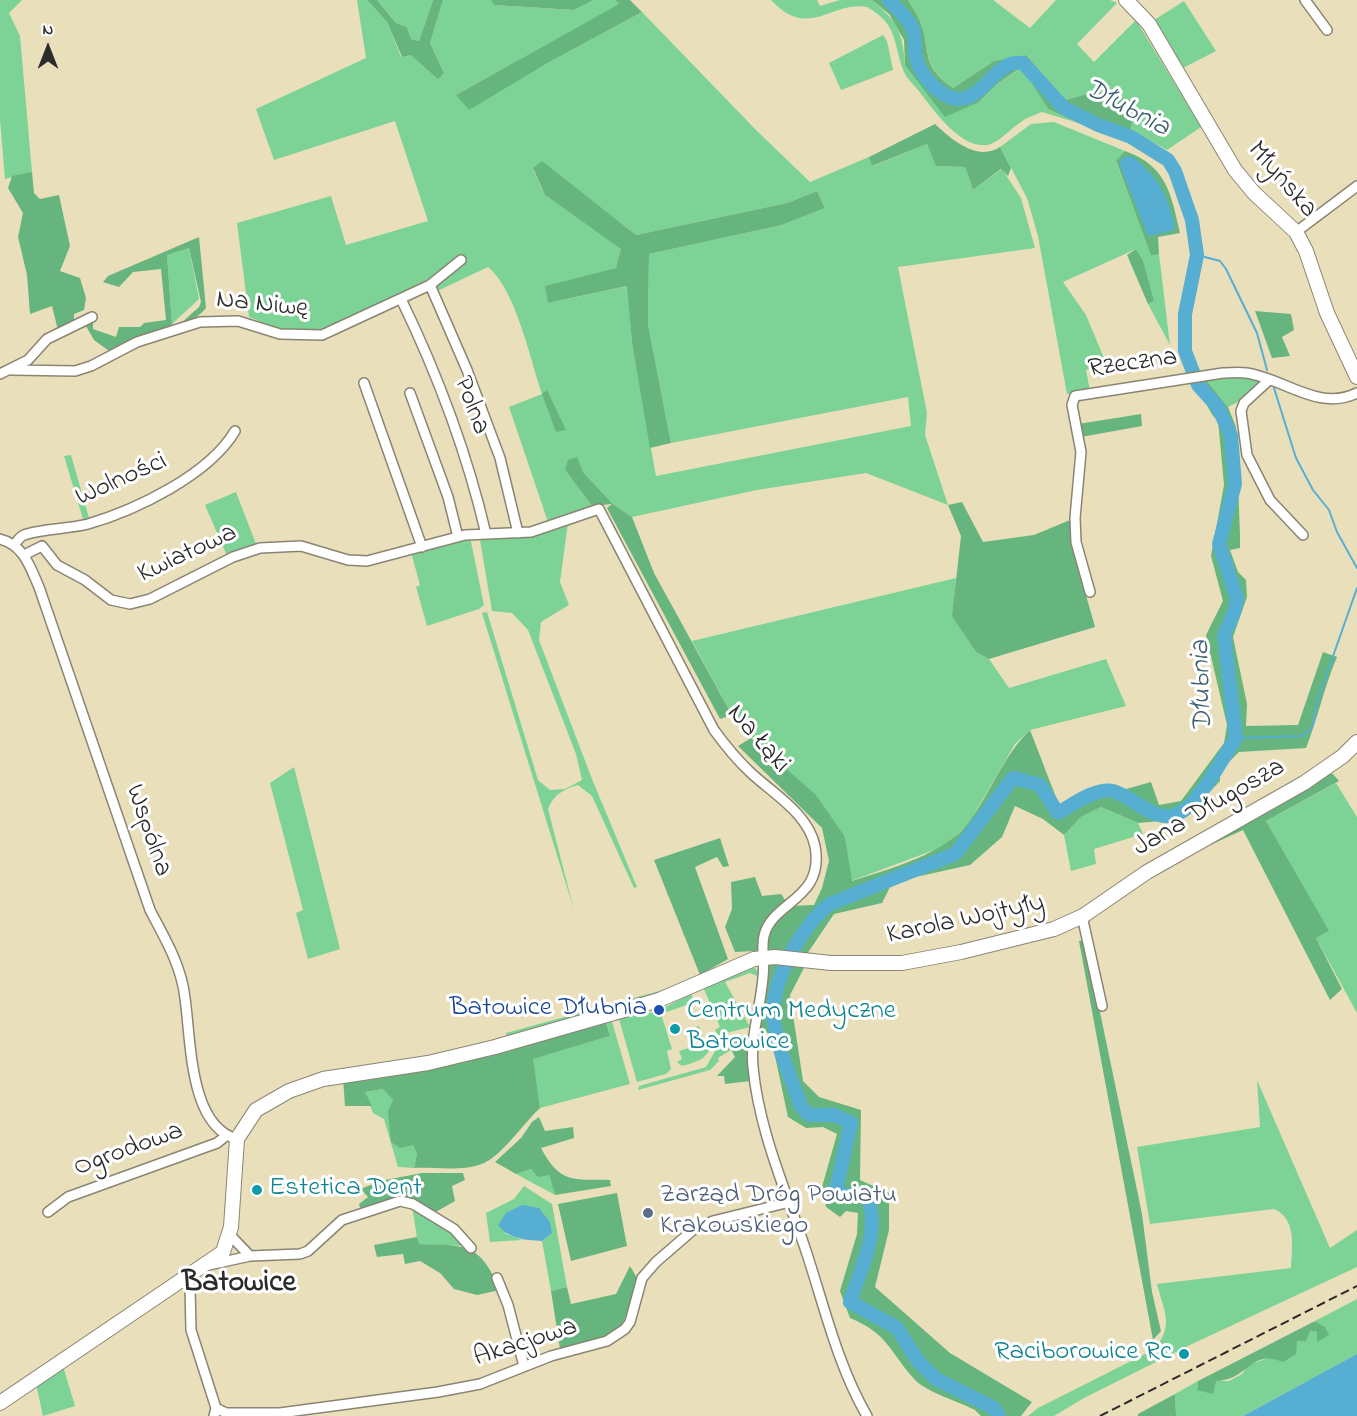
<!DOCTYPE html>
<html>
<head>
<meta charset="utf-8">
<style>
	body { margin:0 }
	#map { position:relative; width:1357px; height:1416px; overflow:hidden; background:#eadfbb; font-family:"Indie Flower",sans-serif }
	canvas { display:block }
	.north { position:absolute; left:18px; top:18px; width:60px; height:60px; -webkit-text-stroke:4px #fff; paint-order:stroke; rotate:0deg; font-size:16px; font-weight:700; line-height:24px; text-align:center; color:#2b2b2b }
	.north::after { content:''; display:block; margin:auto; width:21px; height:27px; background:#2b2b2b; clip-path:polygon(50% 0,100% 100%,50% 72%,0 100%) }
</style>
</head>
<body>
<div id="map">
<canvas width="1357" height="1416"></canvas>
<div class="north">N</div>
</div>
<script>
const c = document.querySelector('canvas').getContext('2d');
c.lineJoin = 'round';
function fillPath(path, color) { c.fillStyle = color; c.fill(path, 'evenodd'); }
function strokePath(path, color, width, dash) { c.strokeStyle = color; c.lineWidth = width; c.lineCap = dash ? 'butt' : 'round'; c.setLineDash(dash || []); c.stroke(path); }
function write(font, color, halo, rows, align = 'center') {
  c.font = font + ' "Indie Flower",sans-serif'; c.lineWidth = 6; c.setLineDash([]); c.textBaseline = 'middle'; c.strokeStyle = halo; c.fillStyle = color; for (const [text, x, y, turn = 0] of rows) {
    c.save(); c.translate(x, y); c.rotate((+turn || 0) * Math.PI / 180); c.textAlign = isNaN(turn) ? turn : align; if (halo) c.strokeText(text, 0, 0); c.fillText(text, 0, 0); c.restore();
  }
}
const green = new Path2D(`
	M0 0H22L9 13 20 36 32 172 5 179 0 120Z
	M357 0H367L387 22 401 57 411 55 444 73 430 43 443 0H491L494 5 574 10 594 0H615L620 4 456 95 544 65 642 12 756 130 810 182 869 157 873 166 927 144 937 166 965 167 973 190 1002 169 1021 198 1035 248 898 267 927 413 925 435 948 505 866 473 757 490 632 517 613 504 583 472 565 470 592 506 548 522 509 407 542 394C530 359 516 290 488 267L429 295 423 286C388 301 340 330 302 332 284 333 265 323 249 317L237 223 331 196 346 245 428 221 395 121 274 160 256 109 366 58ZM542 162 636 235 787 203 817 191 825 208 782 225 649 254 648 324 671 443 908 397 911 426 656 476 632 343 628 286 548 303 546 286 617 268 621 248 545 195 533 169Z
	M377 0H433L419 41 411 39 407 27 396 23Z
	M771 0H817L820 6 840 0H872C897 21 903 32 905 65L979 102 997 84 1023 67 1048 109 1078 123 1042 112C1035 115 1027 117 1021 122 1011 128 999 143 987 145 960 149 933 109 918 90 914 85 907 79 904 72 892 43 900 26 867 7 831 0 809 41 771 0Z
	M908 0H993L1030 28 1056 0H1110L1117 3 1077 44 1094 62 1136 20 1201 127 1167 150 1130 130 1133 101 1096 91 1066 100 1026 55 994 61 953 88C921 65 932 53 920 21 917 14 912 7 908 0Z
	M1184 1 1216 51 1181 69 1151 22Z
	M883 35 887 41 893 70 841 90 829 63Z
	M1054 122 1125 151 1116 162 1151 254H1159L1170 345 1148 304 1154 301 1136 249 1063 282 1086 315 1106 363 1086 370 1090 391 1067 394 1038 236 1027 198 1000 147 1031 124Z
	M189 248 199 299 172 324 167 255Z
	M1238 376 1257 379 1260 384 1242 400 1228 407 1207 381Z
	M71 455 89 518 83 519 64 456Z
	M236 492 256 544 227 556 205 505Z
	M568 523 560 582 569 605 541 622 539 640 592 779 637 887 634 888 592 796 578 785C564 789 554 794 548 809L574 910 482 613 487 612 538 780 550 790 565 789 582 780 576 754 528 630 512 613 492 611 480 540 530 535Z
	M470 537 484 605 479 609 427 626 416 587 420 585 411 552Z
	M956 578 953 616 976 652 989 659 1009 688 1106 659 1126 706 1030 730 1015 744 969 823 945 846 851 881 845 837 732 715 692 641Z
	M294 767 340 949 308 959 296 913 303 910 270 783Z
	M1336 783 1357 817V1013L1316 938 1328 931 1266 821Z
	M1101 807 1138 823 1143 834 1094 849 1096 864 1071 871 1064 835 1081 817Z
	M749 966 755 968 759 974 757 976 750 973 725 982 750 1027 718 1035 715 1030 720 1027 704 989Z
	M674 987 640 1000 506 1037V1033Z
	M691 994 695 1002 661 1014 672 1049 667 1051 671 1069 666 1074 637 1082 619 1019 658 1011Z
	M611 1018 630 1084 540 1108 532 1059 610 1036 605 1020Z
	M699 1026 704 1040 711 1039C712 1058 697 1062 682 1066L677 1062 682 1059 679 1051 701 1044 696 1027Z
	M727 1041 731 1050 718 1058 719 1061 710 1070 638 1090 639 1086 706 1067 719 1044Z
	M1257 1080 1330 1248 1357 1230V1267L1192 1344 1084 1398 1054 1416H1028L1038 1408 1153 1350C1175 1326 1164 1312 1157 1284L1291 1268C1292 1247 1297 1219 1274 1209L1150 1224 1137 1147 1260 1127Z
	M384 1089 393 1100 417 1154 414 1168 398 1167 384 1119 373 1113 365 1092Z
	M531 1169 549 1175 555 1195 516 1174Z
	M524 1186 552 1204 567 1287 551 1291 542 1241 552 1233H504L522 1240 490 1242 486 1213 514 1199Z
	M412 1206 453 1231 465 1246 418 1244Z
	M1357 1299V1354L1243 1416H1176L1175 1394 1198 1381 1197 1390 1216 1381H1229L1242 1374 1248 1365 1271 1357 1310 1331 1317 1332V1341L1325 1327 1315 1321Z
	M63 1366 75 1406 43 1416 36 1384Z`);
const forest = new Path2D(`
	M367 0H377L396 23 407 27 411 39 419 41 433 0H443L430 43 444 73 438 79 411 55 402 57 387 22Z
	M491 0H594L574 10 494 5Z
	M615 0H630L642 12 544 65 469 110 456 95 619 4Z
	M872 0H908C912 7 917 14 920 21 932 53 920 65 953 88L994 61 1026 55 1066 100 1096 91 1133 101 1131 127 1127 141 1078 123 1048 109 1022 67 997 84 979 102 945 117 905 65 904 40 889 14Z
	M935 124C951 139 977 162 1000 147L1011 168 1008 176 1001 169 973 190 965 167 936 166 927 144 872 166 869 157Z
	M1125 151C1167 166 1171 194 1180 233L1158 237 1159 254 1151 255 1116 161Z
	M542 161 636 235 787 203 817 191 825 208 782 225 649 254 648 324 671 443 650 448 632 343 627 286 548 303 545 286 616 268 621 249 545 195 533 168Z
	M32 172 34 193 40 199 59 195 70 246 60 271 80 278 86 298 84 310 74 314V322L58 330 52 306 30 314 27 275 18 237 23 213 8 188 12 176Z
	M199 237 206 308C198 317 191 322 180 324L199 307 201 302 189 248 167 255 172 324 167 329 109 351 94 340 83 321 93 319V329L116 337 119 327H140L144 323 166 320 161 269 133 272 119 287 103 282 108 276Z
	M1136 249 1143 261 1154 301 1148 304 1127 255Z
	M1255 311 1291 314 1294 330 1282 337 1290 356 1272 358Z
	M1207 381 1228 407 1236 427 1240 535V548L1230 550 1238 572 1246 580 1247 597 1233 637 1247 704 1246 726 1298 725 1323 652 1337 657C1324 687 1318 718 1306 748L1239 752 1220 771V781L1188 815 1174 820 1138 823 1101 807 1081 817 1064 835 1043 819 1015 806 1002 837 970 865 911 878 890 887 882 903 834 914 807 954 774 950 735 952 725 927 732 909 731 882 755 877 762 896 781 894 789 906 814 905 822 888 829 861 822 828 738 746 751 738 816 795 845 837 852 881C889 869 946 854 969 822 991 792 1003 756 1030 730L1059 805C1079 795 1098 778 1119 791L1151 782 1159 805 1181 801 1224 743 1227 725 1206 635 1223 601 1211 556 1224 485 1218 420 1213 416 1194 383Z
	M547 390 566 430 556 432 542 394Z
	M1141 414 1142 426 1081 437 1078 424Z
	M577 457 583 472 613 504 632 517 654 573 732 715 720 719 607 508 612 504 592 506 565 470 568 460Z
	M962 502 983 542 1034 535 1070 520 1076 560 1095 627 989 659 976 652 952 616 961 536 948 505Z
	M1328 774H1333L1339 781 1266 821 1329 931 1316 938 1342 989 1330 1000 1243 830 1206 847Z
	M720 838 729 866 723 867 717 857 695 867 728 959 700 975 654 860Z
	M1085 940 1142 1214 1152 1292 1161 1331 1153 1340 1079 941Z
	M771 963 804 968 790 995 803 1081 819 1097 861 1110 860 1180 889 1193V1230L875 1287 950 1353 1032 1402 1021 1416H981L975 1410C960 1402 927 1392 916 1381 890 1353 889 1334 850 1318L840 1291 857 1234 858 1213 846 1211 840 1217 826 1207 822 1187 837 1134 823 1127 806 1128 788 1117 770 1033 760 1032 767 973Z
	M605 1020 610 1036 533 1059 540 1108C524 1123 502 1155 484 1163 464 1172 435 1167 414 1168L417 1154 413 1145 400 1148 391 1142 388 1112 393 1100 383 1089 365 1092 372 1106H345L343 1078Z
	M744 1035H751L748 1064 750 1081 725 1084 724 1076H717L735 1057 727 1041Z
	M539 1117 545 1131 573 1127 574 1138 541 1148C560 1184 573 1179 610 1180L611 1186 555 1195 549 1175 538 1177 531 1169 516 1174 495 1162 521 1138 532 1122Z
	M422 1173H463L465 1180 452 1186 455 1201 434 1213 412 1200 361 1211 359 1204 368 1197 361 1189 380 1181Z
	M617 1193 627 1246 571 1261 558 1204Z
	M417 1237 419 1244C467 1246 479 1242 500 1290L477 1295 454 1289 440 1273 420 1261 405 1264 403 1254 377 1257 374 1245Z
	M630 1266 637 1278C625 1337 616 1337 560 1349L551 1291 567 1287 571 1304 616 1294Z
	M1315 1321 1325 1327 1329 1335 1317 1342V1332L1310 1331 1306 1341H1297L1296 1354 1283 1362C1250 1348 1249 1380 1216 1381L1213 1394 1197 1390 1198 1381Z
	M1175 1394 1176 1416H1138V1414Z`);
const water = new Path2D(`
	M1132 156C1160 180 1166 191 1175 226L1172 231 1148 236 1119 163 1124 157Z
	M522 1205 539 1208 550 1222 552 1233 542 1241C525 1240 509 1239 498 1225L506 1213Z
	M1357 1354V1416H1243Z`);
const stream = new Path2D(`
	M1197 255 1220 261 1226 269 1257 333 1267 370
	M1274 388 1296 458 1313 490 1329 510 1337 532 1357 568
	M1236 738 1302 736 1312 728 1318 699 1357 588`);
const river = new Path2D(`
	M889 0C897 9 908 18 913 29 916 38 914 48 916 57 920 76 944 104 965 98 988 92 997 59 1023 63L1064 108 1098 125 1131 137 1168 160 1175 171 1192 220 1197 255 1185 314V351L1198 385 1217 406 1231 435 1235 484 1219 544 1237 599 1235 610 1224 635 1236 738C1222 759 1209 785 1192 803 1162 836 1139 798 1113 791 1096 787 1072 805 1058 813L1040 785 1013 778 955 854 830 904C801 925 769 984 774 1021 777 1050 792 1079 801 1106L809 1115H835L851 1123 835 1194 867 1196C881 1231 861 1268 850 1302L897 1328 918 1361 936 1379 994 1408 999 1416`);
const street = new Path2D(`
	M1305 0 1327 30
	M1296 232 1357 186
	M430 285 467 370 500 458 518 533
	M401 299C437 373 467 453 486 534
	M12 370 75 371 91 366 137 342 200 322 238 321 280 334 322 335 430 285 461 260
	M0 374 28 360 47 339 92 317
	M1268 381 1244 403 1241 411 1247 455 1270 500 1303 535
	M364 383 422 547
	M410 393 448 497 458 537
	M0 539C24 545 30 567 39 587L150 910C163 935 177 958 183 986 192 1027 185 1125 237 1139
	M14 545C17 542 19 537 24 535 38 529 69 529 88 524 136 510 209 475 235 431
	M24 555 42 546 57 565 85 580 111 600 130 604 150 599 233 557 260 548 301 546 348 560 367 561 465 535 531 532 599 509 714 730C725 745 736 759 750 772 772 793 808 813 815 846 825 900 772 901 764 936 761 949 765 964 763 977 761 1006 750 1037 753 1067 759 1132 787 1193 807 1254 825 1309 838 1366 867 1416
	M1090 592 1076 542 1075 518 1081 452 1072 405 1075 396 1223 373C1230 373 1239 372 1246 373 1284 378 1318 412 1357 393
	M1082 916 1102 1006
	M48 1212 68 1197 217 1143 227 1135
	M230 1235 250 1256
	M209 1265 250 1256 300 1254 308 1251 342 1220 400 1201 413 1204 454 1229 471 1248
	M187 1277 190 1288 191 1330 216 1408 214 1416
	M497 1278 508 1305 524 1366
	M216 1408 226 1413H280L438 1392 480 1384 551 1356 607 1341 625 1329 630 1322 642 1278 656 1262 693 1230 713 1221 790 1202`);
const secondary = new Path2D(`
	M1126 0 1149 24 1235 170 1254 193 1296 232 1306 251 1327 313 1357 377
	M0 1403 223 1252 231 1227 237 1139 256 1110 289 1091 323 1079 428 1063 495 1047 659 1000 754 959 775 957 831 963H902L961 952 1054 929 1083 916 1147 872 1304 783 1343 756 1357 742`);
const rail = new Path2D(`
	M1100 1416 1357 1286`);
const markers = [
	[659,1010,6,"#1a4fb4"],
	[675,1029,6,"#0f9aa8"],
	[257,1190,6,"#0f9aa8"],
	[648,1213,6,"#5c6f8a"],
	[1184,1354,6,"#0f9aa8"]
];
const streetNames = [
	["Młyńska",1281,181,49],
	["Na Niwę",262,306,6],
	["Rzeczna",1133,365,-8],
	["Polna",470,406,69],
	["Wolności",122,481,-24],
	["Kwiatowa",188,555,-25],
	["Na Łąki",757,740,49],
	["Jana Długosza",1210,809,-30],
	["Wspólna",147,831,71],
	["Karola Wojtyły",966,921,-12],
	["Ogrodowa",129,1151,-20],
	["Akacjowa",526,1344,-18]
];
const transitNames = [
	["Batowice Dłubnia",647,1010]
];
const cultureNames = [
	["Centrum Medyczne",687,1013],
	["Batowice",687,1044],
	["Estetica Dent",269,1190],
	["Raciborowice Rc",1172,1354,"right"]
];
const serviceNames = [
	["Zarząd Dróg Powiatu",660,1197],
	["Krakowskiego",660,1228]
];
const waterNames = [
	["Dłubnia",1126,110,28],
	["Dłubnia",1204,686,-92]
];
const quarterNames = [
	["Batowice",239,1285]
];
fillPath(green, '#7dd396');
fillPath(forest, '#66b57f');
fillPath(water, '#57aed3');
strokePath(stream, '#57aed3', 2);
strokePath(river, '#57aed3', 14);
strokePath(street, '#8a8573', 12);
strokePath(secondary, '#8a8573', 16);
strokePath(street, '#fff', 9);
strokePath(secondary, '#fff', 14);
strokePath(rail, '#2b2b2b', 2, [9, 4.5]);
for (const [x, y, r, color] of markers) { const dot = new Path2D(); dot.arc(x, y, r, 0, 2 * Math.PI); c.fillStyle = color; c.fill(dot); strokePath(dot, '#fff', 2); }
write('27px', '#2b2b2b', '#fff', streetNames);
write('27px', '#164399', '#fff', transitNames, 'right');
write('27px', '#0d838f', '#fff', cultureNames, 'left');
write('27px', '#4e5e75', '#fff', serviceNames, 'left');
write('italic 28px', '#3d5f6e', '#fff', waterNames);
write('bold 30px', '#2b2b2b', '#fff', quarterNames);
</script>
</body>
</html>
